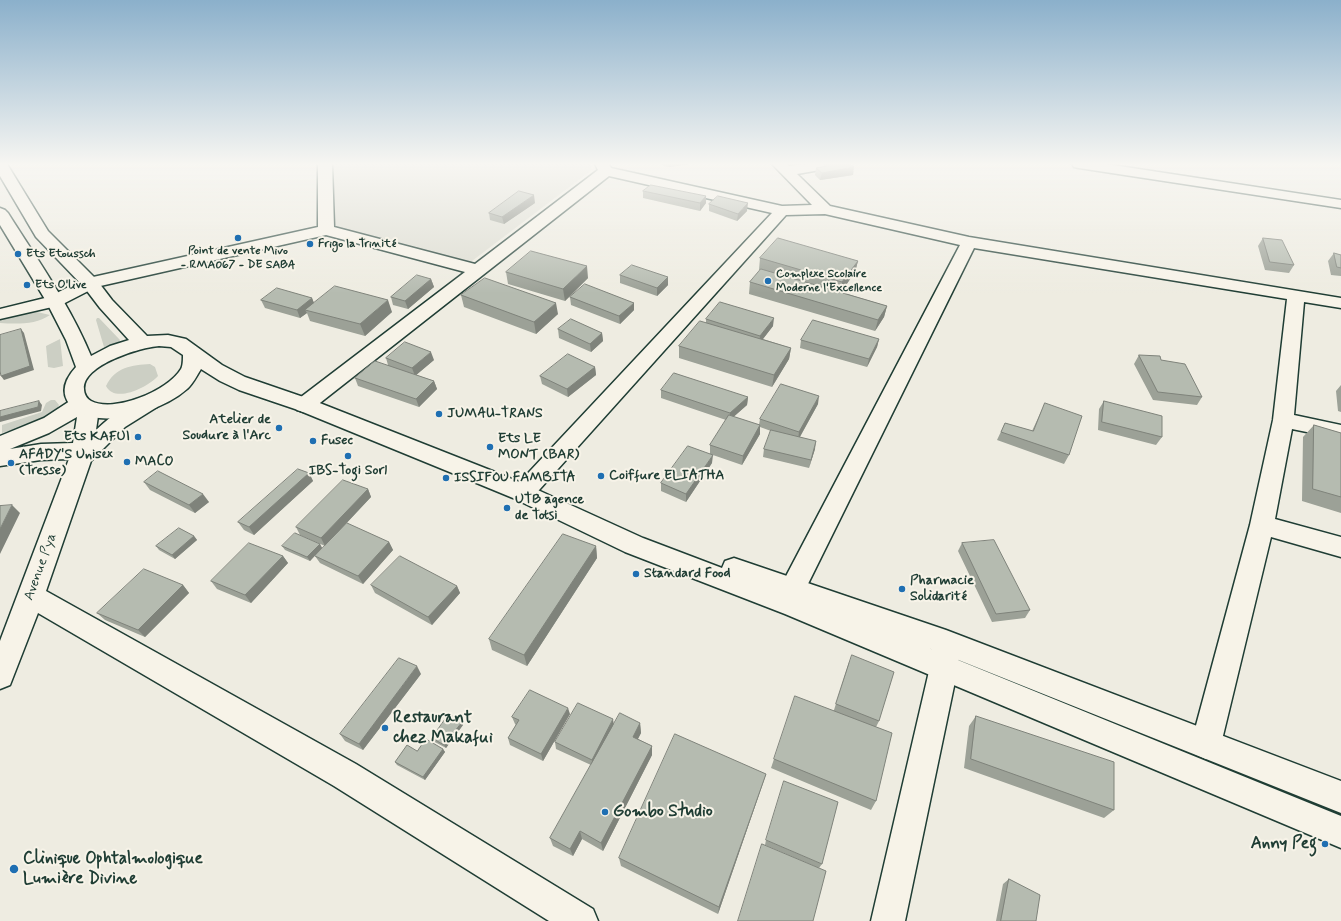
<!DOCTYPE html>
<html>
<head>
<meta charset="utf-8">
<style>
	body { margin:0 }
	canvas { display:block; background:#eeece1 }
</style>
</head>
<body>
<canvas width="1341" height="921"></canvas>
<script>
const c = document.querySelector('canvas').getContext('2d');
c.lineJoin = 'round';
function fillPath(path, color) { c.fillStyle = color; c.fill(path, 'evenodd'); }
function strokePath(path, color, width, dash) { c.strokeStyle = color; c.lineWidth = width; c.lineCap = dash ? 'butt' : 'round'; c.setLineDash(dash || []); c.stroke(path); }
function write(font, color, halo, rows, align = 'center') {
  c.font = font + ' Mynerve,sans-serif'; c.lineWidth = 4; c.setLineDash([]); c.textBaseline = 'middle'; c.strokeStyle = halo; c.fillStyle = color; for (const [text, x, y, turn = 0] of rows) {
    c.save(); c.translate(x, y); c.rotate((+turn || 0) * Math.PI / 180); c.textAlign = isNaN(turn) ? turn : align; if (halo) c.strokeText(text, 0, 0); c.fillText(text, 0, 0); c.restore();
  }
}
const built = new Path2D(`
	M330 164H589L593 169 468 264 329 232Z`);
const green = new Path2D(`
	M37 312 50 315C36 325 16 324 0 323V320L9 316Z
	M97 318H99L120 340 119 342 104 347 96 320Z
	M60 339 63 366 54 368 48 367 46 346Z
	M150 364 155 367 158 376C148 387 115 404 106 386 115 367 132 365 150 364Z
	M51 400H55L59 405C52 423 18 428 2 433V425L42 412 46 403Z`);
const minor = new Path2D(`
	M318 164H332L334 227 475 264 598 170 595 164H609L611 168 782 206 812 205 772 164H787L789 166 805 164H838L836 167 831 168 797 174 830 206 969 237 1341 298V308L1304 302 1294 415 1341 425V439L1292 429 1275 519 1341 537V557L1271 537 1221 744 1217 754 1206 759 1195 754 1191 744 1250 525 1273 420 1287 299 974 248 802 596 793 599 784 596 780 588 784 580 960 245 825 214 786 215 531 499 523 502 515 499 512 493 515 487 772 213 609 176 311 410 304 412 297 410 294 405 297 400 465 272 326 235 96 287 61 305 0 319V309L49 297 84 279 318 227Z
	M1072 164H1106L1341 200V208L1079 168 1074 167Z
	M150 395 157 397 160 402 157 407 125 427 91 461 46 591 356 764 593 909 598 921H549L334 786 38 613 10 685 0 689V641L69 459 41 460 0 466V436L44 418 73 399 80 397 96 404 99 409 96 430C111 416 130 401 150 395ZM77 417 73 443 41 444 10 449 49 433Z
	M945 639 955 642 959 651 958 667 905 921H871L930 667 931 651 935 642Z`);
const major = new Path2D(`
	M0 164H7L48 231 96 279 112 300 147 336 168 335 186 339 222 365 245 377 312 400 495 472 529 486 643 538 722 568 725 561 734 558 946 630 1341 781V813L926 647 1341 816V848L785 614 625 552 513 498 479 484 298 410 239 390 220 381 201 369C197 375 193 384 187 389 167 407 126 421 99 418 69 414 52 393 76 367L66 340 46 301 0 225V208L5 210 8 213C37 259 70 305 91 356L110 346 129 340 100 308 84 287 36 237 0 176ZM159 346 171 347 183 355C183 359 183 366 181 369 168 391 114 413 91 401 87 399 84 394 84 389 82 365 141 347 159 346Z`);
const wall = new Path2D(`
	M662 164H690L669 167 664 166Z
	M824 164H850L853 175 820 180 815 175 816 168 824 166Z
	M643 191 706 196V203L700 211 643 198Z
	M535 203 504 224 490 220 489 213Z
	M709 204 747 211 737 221 709 211Z
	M1263 238 1294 265 1289 273 1265 270 1258 246Z
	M1334 253 1341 255V276L1331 275 1328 261Z
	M760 258 858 261 855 272 841 292 887 306 884 317 875 331 749 294 750 282 760 270H759Z
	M506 272 588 278 565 301 508 284Z
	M620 275 668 285 657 296 620 283Z
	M431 279 434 287 408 309 393 305 391 297Z
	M461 295 558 314 536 334 464 307Z
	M570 297 634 310 620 324 571 305Z
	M312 298 314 303 392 312 365 336 310 321 307 313 300 318 265 308 261 300Z
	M706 319 773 326 763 339 791 348 789 359 772 387 679 358V346L706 323Z
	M558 329 602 333 603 341 591 352 559 338Z
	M879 339 877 347 867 367 800 348 801 340Z
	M1139 355 1161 360 1202 397 1197 405 1153 400 1134 364Z
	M386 358 434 360 416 375 434 381 437 389 419 407 358 386 355 378 388 365Z
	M595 367 596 375 568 397 542 384 540 376Z
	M1341 385V412L1338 411 1336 391Z
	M661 390 748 397 747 405 733 417 759 425 760 419 818 404 800 437 815 449 809 468 763 457 764 449 771 431 760 427V434L742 465 710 454V445L726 420 661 398Z
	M1104 401 1162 437 1156 445 1098 430 1099 409Z
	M1045 403 1069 455 1064 464 997 440 1005 423 1032 431Z
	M1314 425 1341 433V513L1302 501 1303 437Z
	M712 463 686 502 661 491V483Z
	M309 473 313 481 254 535 244 530 238 522Z
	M144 482 209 502 195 513 150 490Z
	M368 489 371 497 325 546 300 535 296 527Z
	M194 536 197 540 175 559 159 550 156 546Z
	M389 542 393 550 363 584 320 563 315 556Z
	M962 543 1030 610 1025 618 992 622 958 551Z
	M320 544 322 548 310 561 285 550 282 546Z
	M596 546 597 558 527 666 492 650 489 639Z
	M283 556 288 563 251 603 217 589 211 581Z
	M183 585 189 593 145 637 105 620 97 613Z
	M371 585 457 586 460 593 432 625 375 593Z
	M849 662 879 721 876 727V801L871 810 771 768 774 759 834 710Z
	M421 674 363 750 345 741 340 734Z
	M570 714 543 761 510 745 508 738 516 725 515 724 512 717Z
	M976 716 1114 810 1104 818 964 768 969 726Z
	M640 723 641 733 638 739 652 746V755L603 851 582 839 573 856 553 846 550 838 591 765 556 749 555 742 614 724Z
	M463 725 446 748 433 741 432 738Z
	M443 749 445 752 425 780 397 765 395 762 417 751Z
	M766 774 763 783 718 914 621 866 619 858Z
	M766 840 822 864 819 868 765 845Z
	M1009 879 1036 921H996L1003 884Z`);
const shadedWall = new Path2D(`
	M669 164H690L669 167Z
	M854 167 853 175 820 180 822 173Z
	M534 195 535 203 504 224 502 217Z
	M706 196V203L700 211V203Z
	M748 203 747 211 737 221 738 214Z
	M858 261 855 272 840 294 842 282Z
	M587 266 588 278 565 301 563 289Z
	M668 277V285L657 296V288Z
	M431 279 434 287 408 309 405 301Z
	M312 298 315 306 305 310 307 313 300 318 297 310Z
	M388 300 392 312 365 336 360 324Z
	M556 303 558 314 536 334 534 322Z
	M634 303V310L620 324 619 316Z
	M887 306 884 317 875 331 878 320Z
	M774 318 773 326 759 344 760 336Z
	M21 329 24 333 34 370 4 380 1 376Z
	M602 333 603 341 591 352 590 344Z
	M879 339 877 347 867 367 869 359Z
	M791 348 789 359 772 387 774 375Z
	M431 352 434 360 415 376 412 368Z
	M595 367 596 375 568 397 567 389Z
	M434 381 437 389 419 407 416 399Z
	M819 396 818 404 798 440 799 432Z
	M748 397 747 405 729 421 730 413Z
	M39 401 42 405 41 411 0 422V417Z
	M760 425V434L742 465 743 456Z
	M816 441 815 449 809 468 811 460Z
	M713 455 712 463 686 502V494Z
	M309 473 313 481 254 535 249 527Z
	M368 489 371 497 325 546 321 538Z
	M203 494 209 502 195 513 189 505Z
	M12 505 20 513 0 554V529Z
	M194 536 197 540 175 559 172 555Z
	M389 542 393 550 363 584 358 576Z
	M320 544 322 548 310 561 307 557Z
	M596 546 597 558 527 666 524 655Z
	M283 556 288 563 251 603 245 595Z
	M183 585 189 593 145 637 138 630Z
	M457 586 460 593 432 625 428 617Z
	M417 666 421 674 363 750 359 744Z
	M568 708 570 714 543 761 541 754Z
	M613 719 614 726 593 766 592 760Z
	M462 722 463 725 446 748 444 745Z
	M640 723 641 733 634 746 633 737Z
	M652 746V755L603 851 601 843Z
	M443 749 445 752 425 780 423 777Z
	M766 774 763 783 718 914 719 907Z
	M580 831 582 839 573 856 570 849Z`);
const building = new Path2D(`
	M826 164H850L854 167 822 173 816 168 828 166Z
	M651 185 706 196 700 203 643 191Z
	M519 191 534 195 502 217 489 213Z
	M718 196 748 203 738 214 709 204Z
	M778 238 858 261 842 282 760 258Z
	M1263 238 1282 240 1294 265 1270 262Z
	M531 251 587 266 563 289 506 272Z
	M1334 253 1341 255V268L1337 267Z
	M632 265 668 277 657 288 620 275Z
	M761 269 887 306 878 320 750 282Z
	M417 275 431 279 405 301 391 297Z
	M485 278 556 303 534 322 461 295Z
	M585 284 634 303 619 316 570 297Z
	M335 286 388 300 360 324 305 310Z
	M277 288 312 298 297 310 261 300Z
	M720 302 774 318 760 336 706 319Z
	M571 319 602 333 590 344 558 329Z
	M813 320 879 339 869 359 801 340Z
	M700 321 791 348 774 375 679 346Z
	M21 329 30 366 1 376 0 371V335Z
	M405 342 431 352 412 368 386 358Z
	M568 354 595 367 567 389 540 376Z
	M1139 355 1160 356 1161 360 1185 364 1202 397 1158 392Z
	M375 361 434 381 416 399 355 378Z
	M674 373 748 397 730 413 661 390Z
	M781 384 819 396 799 432 760 419Z
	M39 401 38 407 0 417V411Z
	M1104 401 1162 416V437L1102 422Z
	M1045 403 1082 416 1069 455 1001 432 1005 423 1033 431Z
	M729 415 760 425 743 456 710 445Z
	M1314 425 1341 433V497L1313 489Z
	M771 430 816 441 811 460 764 449Z
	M688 446 713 455 686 494 661 483Z
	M298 469 309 473 249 527 238 522Z
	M158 471 203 494 189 505 144 482Z
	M343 480 368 489 321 538 296 527Z
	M12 505 0 529V506Z
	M347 523 389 542 358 576 315 556Z
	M179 528 194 536 172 555 156 546Z
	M295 533 320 544 307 557 282 546Z
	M563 534 596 546 524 655 489 639Z
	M994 540 1030 610 996 614 962 543Z
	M249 543 283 556 245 595 211 581Z
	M400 556 457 586 428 617 371 585Z
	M144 569 183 585 138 630 97 613Z
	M852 655 894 672 879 721 836 704Z
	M399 658 417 666 359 744 340 734Z
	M530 690 568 708 541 754 508 738 519 720 512 717Z
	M795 696 892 733 876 801 774 759Z
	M578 703 613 719 592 760 555 742Z
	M620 713 640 723 633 737 652 746 601 843 580 831 570 849 550 838Z
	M449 714 462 722 444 745 432 738Z
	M976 716 1114 762V810L971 759Z
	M675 734 766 774 719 907 619 858Z
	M426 739 443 749 423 777 395 762 407 745 417 751Z
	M784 781 838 802 822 864 766 840Z
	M762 844 826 871 813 921H738Z
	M1009 879 1040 895 1036 921H1001Z`);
const markers = [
	[238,238,4,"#1f6fb2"],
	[310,244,4,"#1f6fb2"],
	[18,254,4,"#1f6fb2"],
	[768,281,4,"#1f6fb2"],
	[27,285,4,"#1f6fb2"],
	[439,414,4,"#1f6fb2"],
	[279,428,4,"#1f6fb2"],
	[138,437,4,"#1f6fb2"],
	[313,441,4,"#1f6fb2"],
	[490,447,4,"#1f6fb2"],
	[348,456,4,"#1f6fb2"],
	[127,462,4,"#1f6fb2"],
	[11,463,4,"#1f6fb2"],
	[601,476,4,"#1f6fb2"],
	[446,478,4,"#1f6fb2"],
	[507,508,4,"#1f6fb2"],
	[636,574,4,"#1f6fb2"],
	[902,589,4,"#1f6fb2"],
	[385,728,4,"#1f6fb2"],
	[605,812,4,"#1f6fb2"],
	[1325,844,4,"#1f6fb2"],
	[14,869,5,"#1f6fb2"]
];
const farPoinames = [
	["Frigo la Trinité",318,244],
	["Point de vente Mivo",238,251,"center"],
	["- RMA067 - DE SABA",238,265,"center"],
	["Ets Etoussch",26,254],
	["Complexe Scolaire",776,274],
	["Moderne l'Excellence",776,288],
	["Ets O'live",35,285]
];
const poiNames = [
	["JUMAU-TRANS",447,414],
	["Atelier de",271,420,"right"],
	["Soudure à l'Arc",271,436,"right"],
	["Ets KAFUI",130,437,"right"],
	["Ets LE",498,439],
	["MONT (BAR)",498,455],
	["Fusec",321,441],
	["AFADY'S Unisex",19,455],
	["(Tresse)",19,471],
	["MACO",135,462],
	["IBS-Togi Sorl",348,471,"center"],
	["Coiffure ELIATHA",609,476],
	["ISSIFOU FAMBITA",454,478],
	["UTB agence",515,500],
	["de Totsi",515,516],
	["Standard Food",644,574],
	["Pharmacie",910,581],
	["Solidarité",910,597]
];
const streetNames = [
	["Avenue Pya",41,567,-70]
];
const nearPoinames = [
	["Restaurant",393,718],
	["chez Makafui",393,738],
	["Gombo Studio",613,812],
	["Anny Peg",1317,844,"right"],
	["Clinique Ophtalmologique",23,859],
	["Lumière Divine",23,879]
];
fillPath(built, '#ddddd2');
fillPath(green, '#cccfc4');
strokePath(minor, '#1f3d34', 3);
strokePath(major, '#1f3d34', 3);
fillPath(minor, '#f7f3e8');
fillPath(major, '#f7f3e8');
fillPath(wall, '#9ca197');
fillPath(shadedWall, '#7f837b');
fillPath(building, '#b5bbb0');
strokePath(building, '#7f837b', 1);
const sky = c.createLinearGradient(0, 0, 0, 293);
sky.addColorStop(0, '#8bb0cb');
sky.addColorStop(0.56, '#f7f6f2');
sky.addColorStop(1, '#f7f6f200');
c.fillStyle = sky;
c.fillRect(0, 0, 1341, 293);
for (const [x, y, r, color] of markers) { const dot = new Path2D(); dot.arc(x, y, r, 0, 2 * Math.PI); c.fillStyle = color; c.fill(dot); strokePath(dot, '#f7f3e8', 1.5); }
write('bold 12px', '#1f3d34', '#f7f3e8', farPoinames, 'left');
write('bold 14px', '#1f3d34', '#f7f3e8', poiNames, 'left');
write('14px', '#1f3d34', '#f7f3e8', streetNames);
write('bold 17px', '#1f3d34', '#f7f3e8', nearPoinames, 'left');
</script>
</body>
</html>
